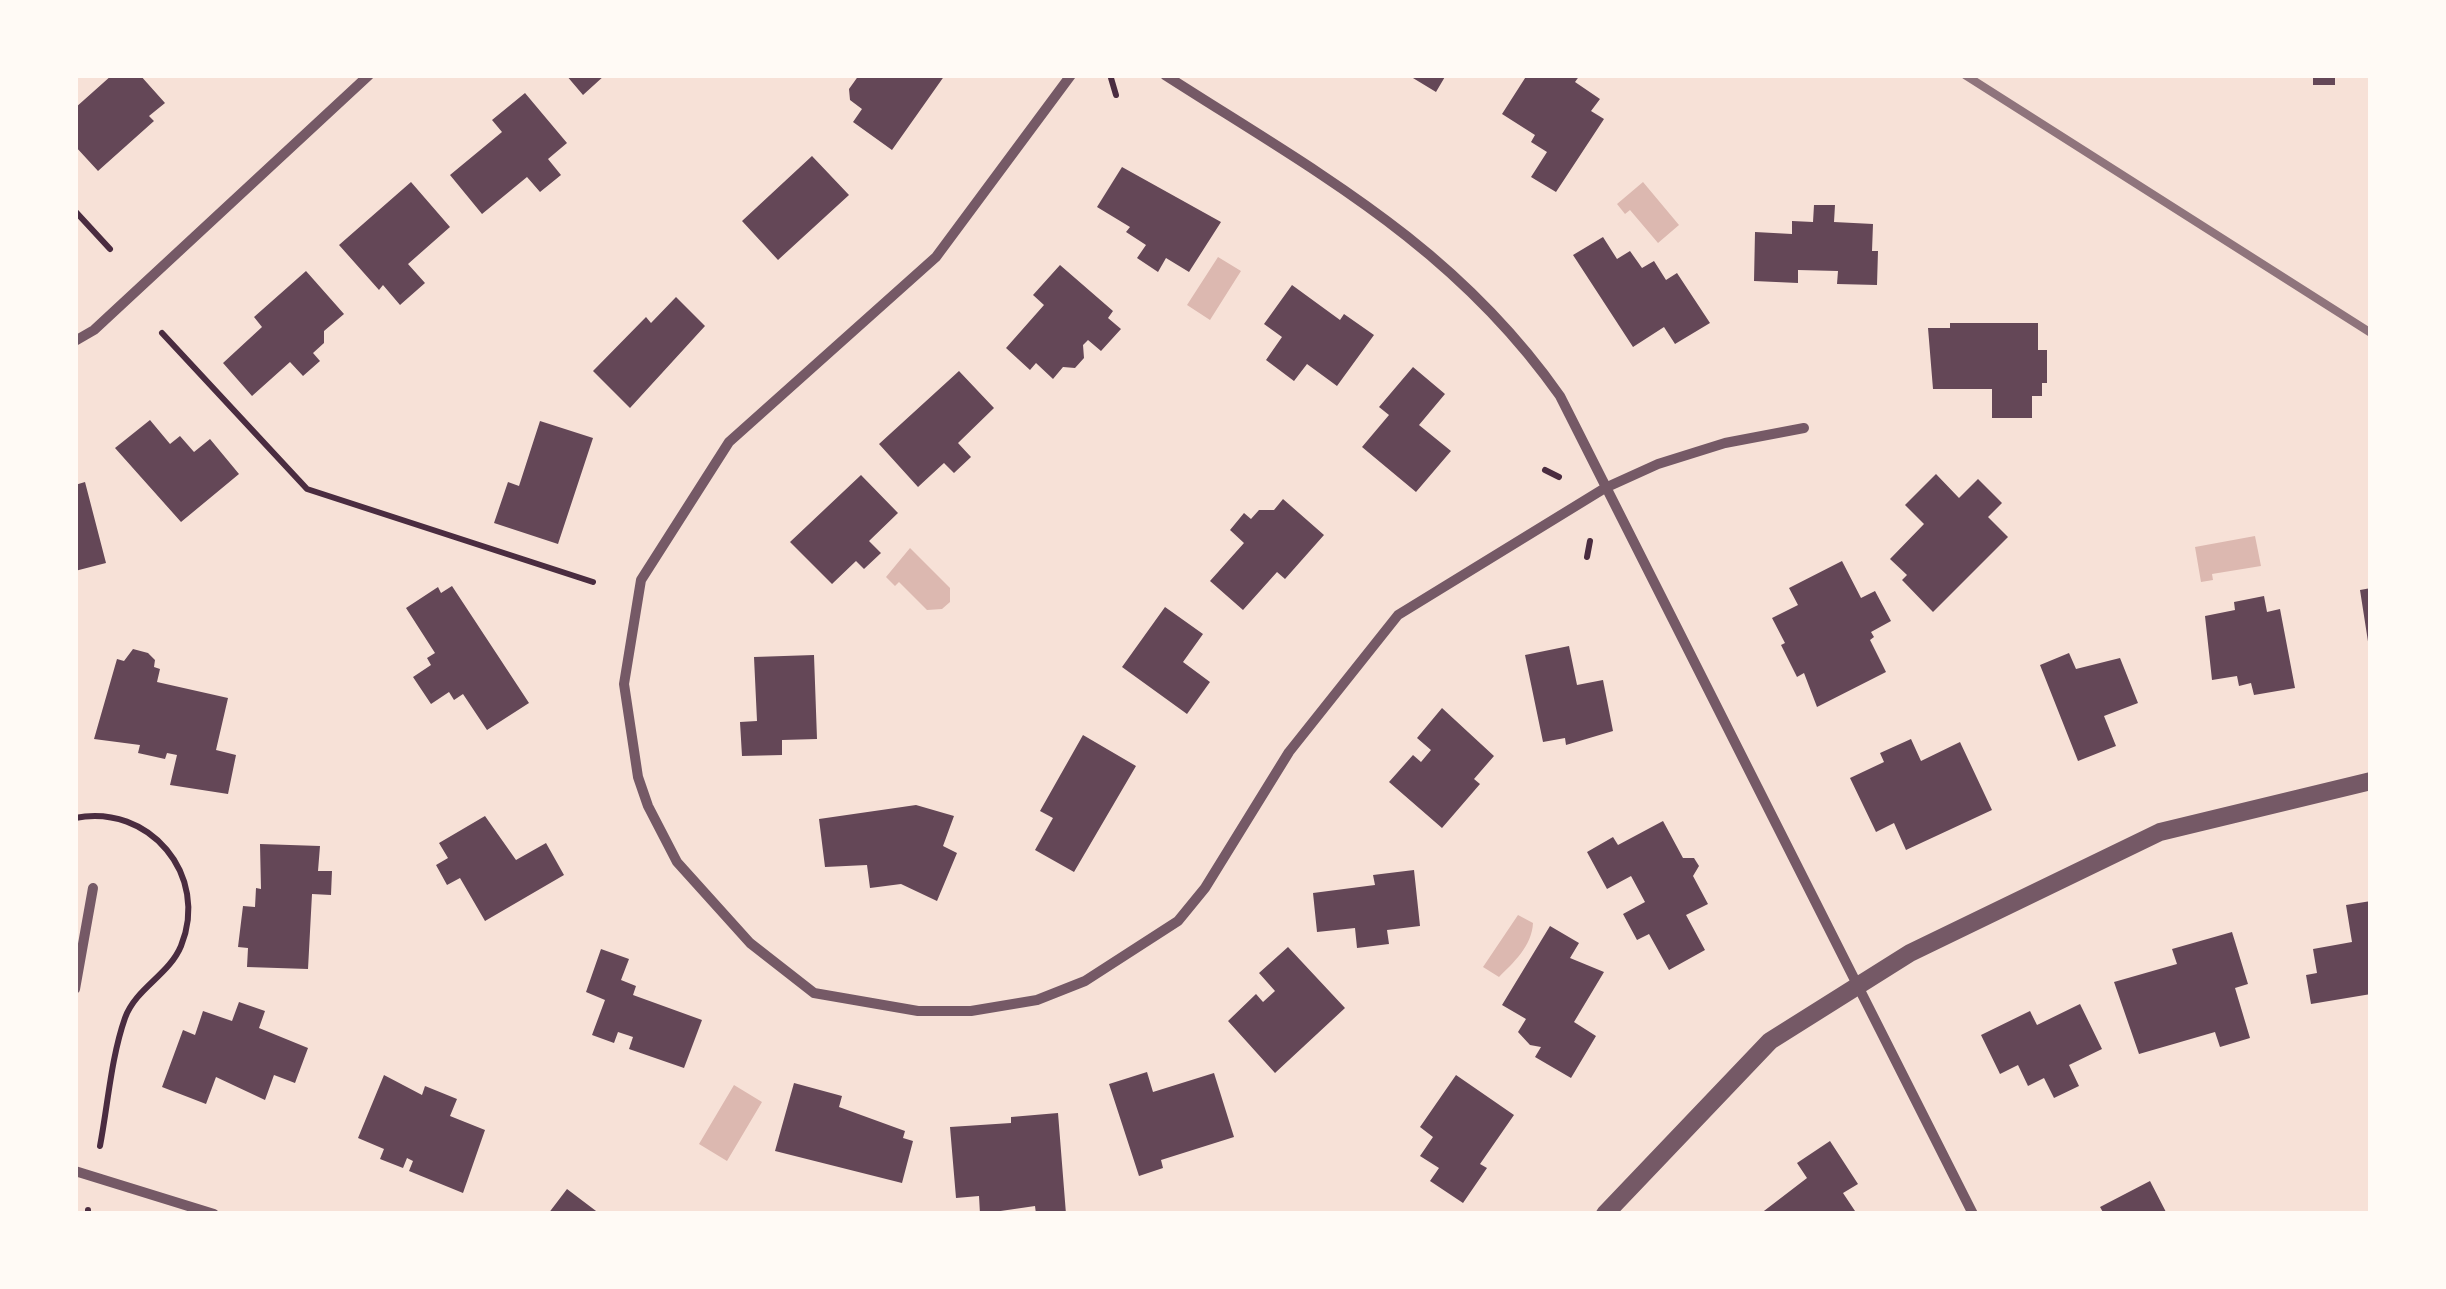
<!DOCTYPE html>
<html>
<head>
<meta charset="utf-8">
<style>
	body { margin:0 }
	#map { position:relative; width:2446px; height:1289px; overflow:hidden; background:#f7e1d7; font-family:Mulish,sans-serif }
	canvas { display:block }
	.frame { position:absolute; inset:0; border:78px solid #fffaf5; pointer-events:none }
</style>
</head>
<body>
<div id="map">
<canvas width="2446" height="1289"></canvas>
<div class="frame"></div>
</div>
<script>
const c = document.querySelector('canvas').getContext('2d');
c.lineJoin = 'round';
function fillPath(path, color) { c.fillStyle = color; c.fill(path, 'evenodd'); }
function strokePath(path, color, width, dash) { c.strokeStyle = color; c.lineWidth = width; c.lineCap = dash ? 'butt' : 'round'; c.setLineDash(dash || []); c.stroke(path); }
const water = new Path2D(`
	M1643 182 1679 225 1658 243 1630 210 1625 214 1617 204Z
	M1218 257 1241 271 1210 320 1187 305Z
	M2255 536 2261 566 2212 574 2213 580 2201 582 2195 547Z
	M910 548 950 588V602L942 609 927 610 899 582 895 586 886 577Z
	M1518 915 1533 923C1532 946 1513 963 1499 977L1483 967Z
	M734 1085 762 1102 727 1161 699 1144Z`);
const building = new Path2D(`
	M112 75H140L165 103 149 116 154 121 98 171 75 146V108Z
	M566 75H605L583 95Z
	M859 75H945L892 150 853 122 862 109 850 100 849 89Z
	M1408 75H1446L1436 92Z
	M1527 75H1580L1575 82 1600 99 1591 111 1604 119 1556 192 1531 177 1547 152 1531 142 1535 135 1502 114Z
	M2313 75H2335V85H2313Z
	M525 93 567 143 548 159 561 175 540 192 527 177 482 214 450 175 502 132 492 120Z
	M812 156 849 195 778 260 742 221Z
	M1122 167 1221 222 1189 272 1166 258 1158 272 1137 258 1146 245 1126 232 1130 227 1097 207Z
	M411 182 450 227 408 264 425 283 400 305 383 285 379 290 339 245Z
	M1814 205H1835L1834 222 1873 224 1872 251H1878L1877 285 1837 284 1838 271 1798 270V283L1754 281 1755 232 1792 234V221L1813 222Z
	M1603 237 1617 259 1630 251 1642 268 1654 261 1666 280 1677 273 1710 323 1675 344 1664 327 1633 347 1573 255Z
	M1060 265 1113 311 1108 318 1121 329 1101 351 1088 340 1083 345 1084 358 1075 368 1063 367 1053 379 1036 363 1030 370 1006 348 1044 305 1033 295Z
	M306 271 344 314 324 331V343L313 353 320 361 303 376 290 362 252 396 223 363 262 327 254 317Z
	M1292 285 1340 320 1344 314 1374 335 1337 386 1307 364 1294 381 1266 360 1282 337 1264 324Z
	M676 297 705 326 630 408 593 371 646 317 651 323Z
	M1950 323H2038V350H2047V383H2042V396H2032V418H1992V389H1933L1928 328H1950Z
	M1413 367 1445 394 1419 425 1451 451 1416 492 1362 447 1389 415 1379 407Z
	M959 371 994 408 958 443 971 457 954 473 944 463 918 487 879 444Z
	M150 420 170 444 180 436 194 452 210 439 239 474 181 522 115 448Z
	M540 421 593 438 558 544 494 523 508 482 519 486Z
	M1936 474 1959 498 1978 479 2002 503 1988 517 2008 537 1933 612 1902 580 1907 575 1890 559 1924 524 1905 505Z
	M861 475 898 513 869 541 881 553 864 569 856 561 832 584 790 542Z
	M85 482 106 563 75 571V485Z
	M1283 499 1324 535 1285 579 1277 572 1243 610 1210 581 1244 543 1230 530 1244 513 1251 519 1259 510H1274Z
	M1842 561 1861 598 1875 591 1891 621 1871 632 1874 637 1870 640 1886 672 1817 707 1804 673 1797 677 1781 645 1785 643 1772 618 1798 605 1789 588Z
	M452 586 529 703 487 730 463 694 454 700 449 692 431 704 413 677 431 665 427 658 435 653 406 608 438 587 441 593Z
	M2371 588V647L2369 648 2360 590Z
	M2264 596 2267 612 2280 609 2295 688 2254 695 2251 683 2239 686 2237 676 2212 680 2205 616 2235 610 2234 602Z
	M1165 607 1203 634 1183 662 1210 682 1187 714 1122 667Z
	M1569 646 1577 685 1603 680 1613 731 1566 745 1565 738 1543 742 1525 655Z
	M133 649 148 653 155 660 154 667 160 669 157 682 228 698 216 750 236 755 228 794 170 785 177 755 167 753 165 759 138 753 140 745 94 739 117 659 124 661Z
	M2069 653 2076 669 2120 658 2138 703 2104 716 2116 746 2078 761 2040 665Z
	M814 655 817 739 782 740V755L742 756 740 722 757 721 754 657Z
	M1442 708 1494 756 1474 779 1480 784 1442 828 1389 782 1413 755 1421 762 1431 750 1417 738Z
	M1083 735 1136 766 1074 872 1035 850 1053 818 1040 811Z
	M1911 739 1921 761 1960 742 1992 810 1906 850 1894 823 1876 832 1850 778 1884 762 1880 753Z
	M916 805 954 816 943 846 957 853 937 901 901 884 870 888 867 865 825 867 819 819Z
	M485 816 516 860 546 843 564 875 485 921 460 878 447 885 436 865 448 858 439 843Z
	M1663 821 1683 858H1694L1699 866 1693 876 1708 904 1686 915 1705 950 1669 970 1649 934 1637 940 1623 914 1645 902 1631 876 1607 889 1587 852 1613 837 1618 845Z
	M260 844 320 846 318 871H332L331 895 312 894 308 969 247 967 248 948 238 947 243 906 255 907 256 888 261 889Z
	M1414 870 1420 926 1387 930 1389 944 1357 948 1355 928 1317 932 1313 893 1375 885 1373 875Z
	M2371 901V994L2311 1004 2306 975 2317 973 2313 949 2352 942 2346 905Z
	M1550 926 1579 943 1570 958 1604 972 1574 1022 1596 1036 1571 1078 1535 1057 1541 1047 1530 1045 1518 1032 1526 1019 1502 1005Z
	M2232 932 2248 984 2235 988 2250 1038 2220 1047 2215 1032 2139 1054 2114 982 2177 964 2172 949Z
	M1288 947 1345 1008 1275 1073 1228 1021 1256 994 1263 1002 1275 991 1259 973Z
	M601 949 629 959 621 980 636 986 633 995 702 1020 684 1068 629 1049 633 1037 618 1032 614 1043 592 1035 605 1000 586 992Z
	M239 1002 265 1011 259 1028 308 1048 295 1083 274 1075 265 1100 216 1077 206 1104 162 1087 183 1030 195 1035 203 1011 232 1021Z
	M2080 1004 2102 1049 2069 1065 2079 1086 2054 1098 2044 1078 2028 1086 2018 1065 2000 1074 1981 1035 2030 1011 2037 1025Z
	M1147 1072 1153 1092 1214 1073 1234 1137 1161 1160 1163 1168 1139 1176 1109 1084Z
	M384 1075 422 1095 425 1086 457 1099 450 1116 485 1130 463 1193 409 1171 413 1161 407 1158 403 1168 380 1159 384 1149 358 1138Z
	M1456 1075 1514 1115 1480 1164 1487 1168 1463 1203 1430 1181 1439 1168 1420 1156 1433 1137 1420 1127Z
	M794 1083 842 1096 839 1107 905 1131 903 1138 913 1141 902 1183 775 1151Z
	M1058 1113 1066 1214H1036L1035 1206 980 1214 979 1196 956 1198 950 1127 1011 1123V1117Z
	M1830 1141 1858 1184 1843 1193 1857 1214H1760L1807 1178 1797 1163Z
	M2150 1181 2167 1214H2104L2100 1207Z
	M567 1189 600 1214H548Z`);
const path = new Path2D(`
	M1111 78 1116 95
	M75 211 110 249
	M162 333 307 489 593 582
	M1545 470 1559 477
	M1587 557 1590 541
	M75 818C149 803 210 875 181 946 169 975 136 988 125 1018 111 1058 108 1104 100 1146
	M88 1214V1210`);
const minor = new Path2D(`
	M1071 75 936 257 729 442 641 580 624 684 638 777 648 806 677 862 750 943 814 993 918 1011H971L1037 1000 1085 981 1178 921 1205 888 1289 752 1398 615 1605 488 1658 464 1725 443 1804 428
	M1165 75C1316 172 1454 245 1560 396L1973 1214
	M75 341 94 330 369 75
	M75 989 93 888
	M75 1171 214 1214`);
const tertiary = new Path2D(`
	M1605 1214 1770 1041 1910 953 2160 832 2371 781`);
const rail = new Path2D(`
	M1965 75 2371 333`);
fillPath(water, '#dcb8b0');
fillPath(building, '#644757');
strokePath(path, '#4a2c40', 6);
strokePath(minor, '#755966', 10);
strokePath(tertiary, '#755966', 18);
strokePath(rail, '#8f747c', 8);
</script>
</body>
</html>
